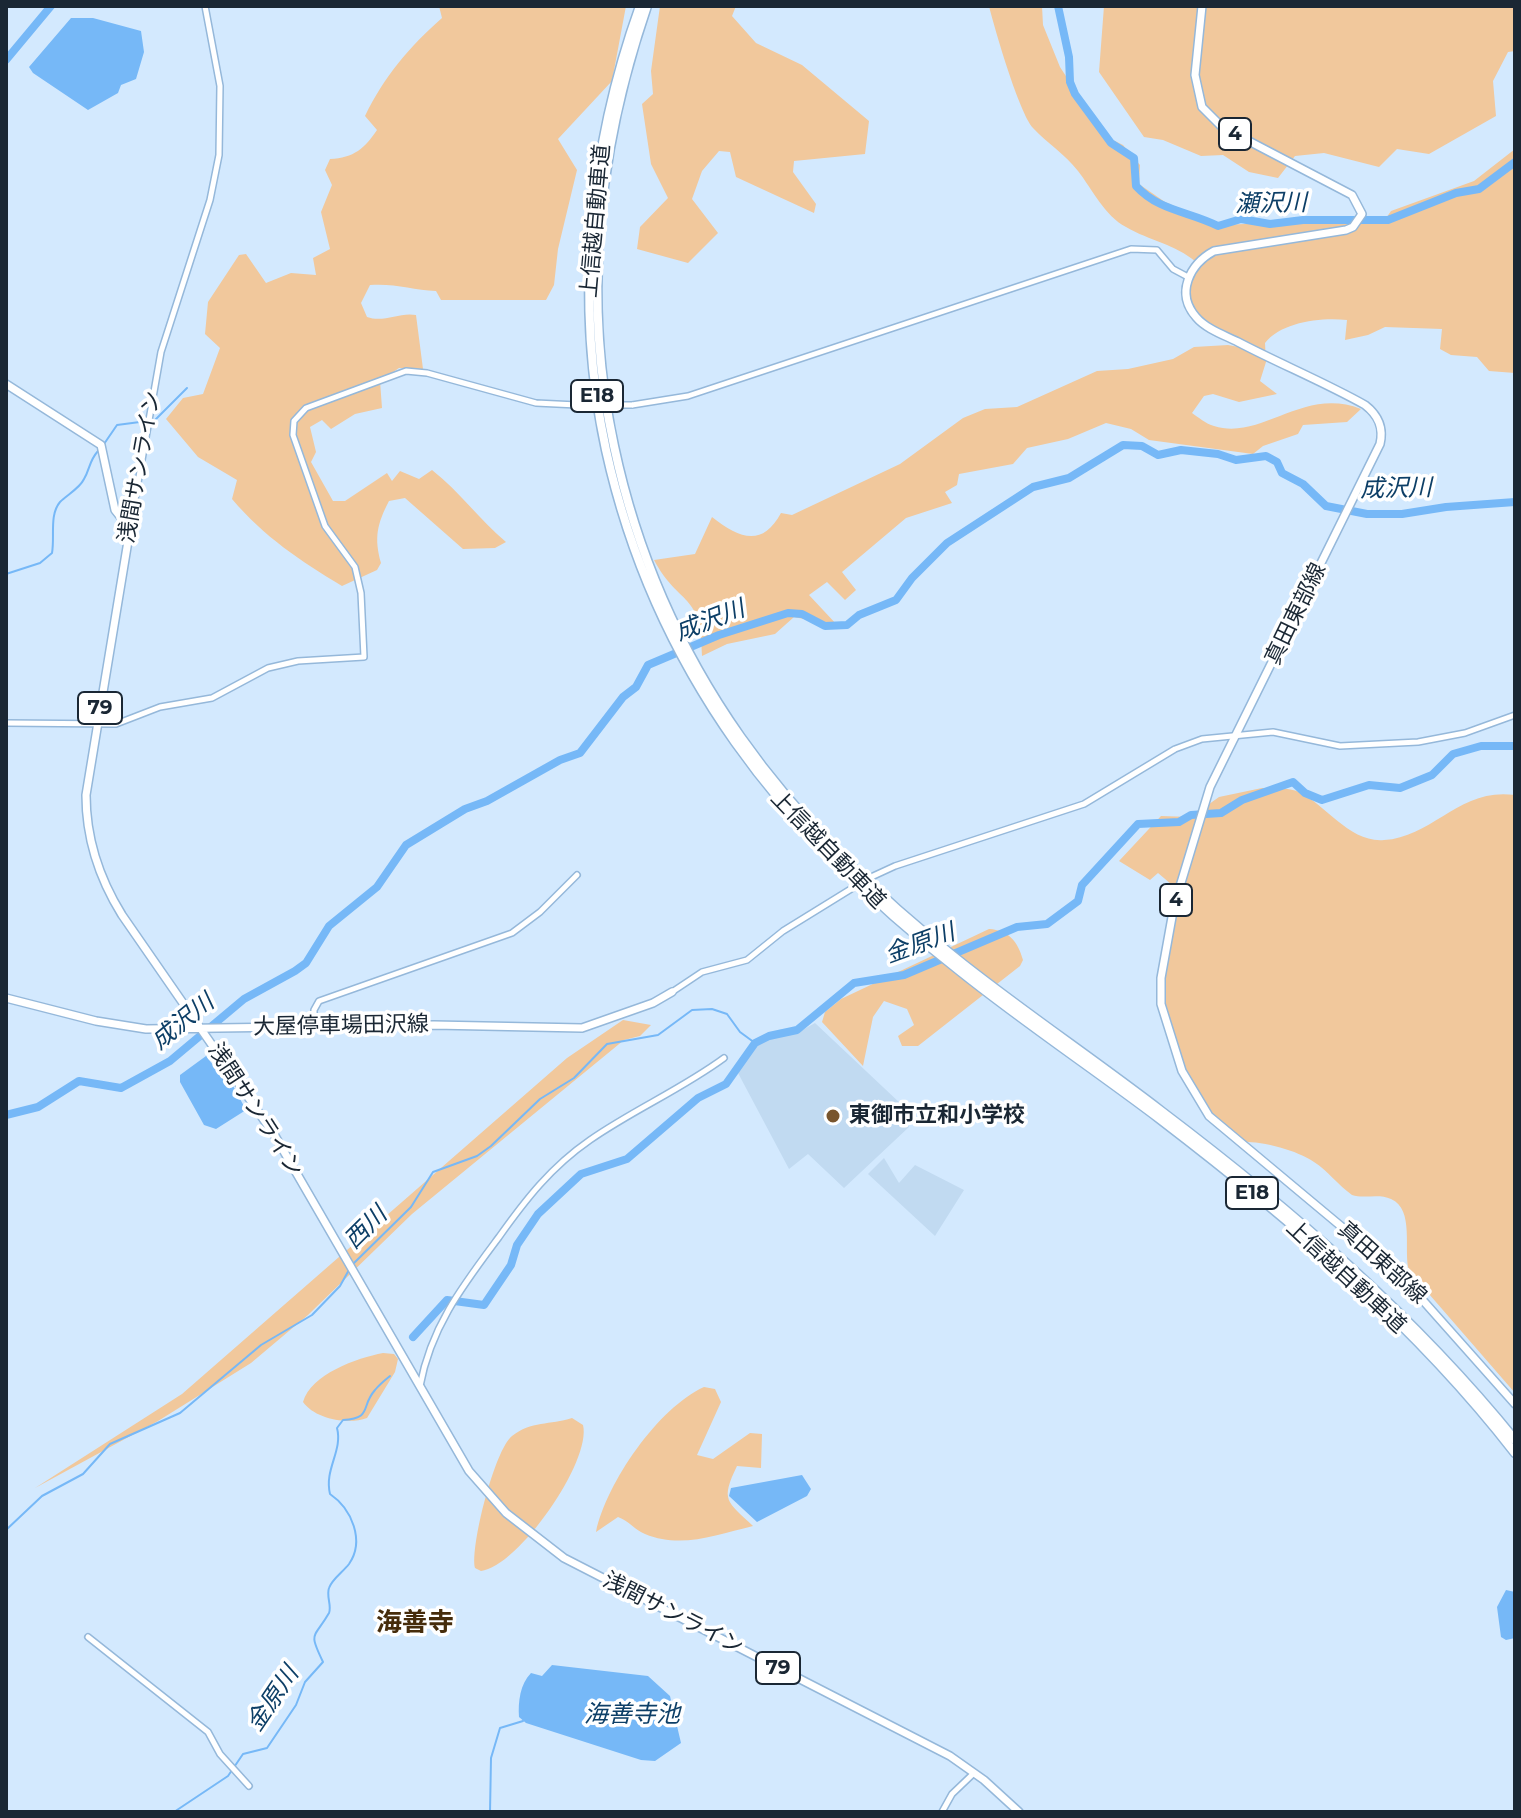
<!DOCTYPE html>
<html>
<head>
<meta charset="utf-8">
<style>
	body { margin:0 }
	#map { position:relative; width:1521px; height:1818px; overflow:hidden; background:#d3e9fe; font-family:Montserrat,sans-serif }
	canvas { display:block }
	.frame { position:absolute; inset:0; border:8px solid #1a2734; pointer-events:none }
</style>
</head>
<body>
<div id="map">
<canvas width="1521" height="1818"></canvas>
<div class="frame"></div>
</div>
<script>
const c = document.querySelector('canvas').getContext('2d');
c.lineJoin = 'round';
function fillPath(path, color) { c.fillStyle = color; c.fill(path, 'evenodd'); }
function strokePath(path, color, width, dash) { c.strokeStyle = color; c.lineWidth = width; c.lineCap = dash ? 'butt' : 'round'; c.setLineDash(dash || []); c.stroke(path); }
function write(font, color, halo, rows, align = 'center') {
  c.font = font + ' Montserrat,"Noto Sans JP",sans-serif'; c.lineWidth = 7; c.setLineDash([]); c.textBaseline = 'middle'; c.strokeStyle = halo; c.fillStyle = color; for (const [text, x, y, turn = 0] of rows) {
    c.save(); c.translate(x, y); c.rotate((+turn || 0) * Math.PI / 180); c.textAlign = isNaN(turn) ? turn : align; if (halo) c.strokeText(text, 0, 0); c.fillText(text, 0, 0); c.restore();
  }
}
const built = new Path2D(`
	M815 1023 901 1104 909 1127 844 1188 808 1154 789 1169 738 1073 752 1049 766 1040 797 1033Z
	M884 1158 899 1183 915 1165 964 1190 935 1236 868 1174Z`);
const green = new Path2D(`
	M439 6H626L612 81 558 139 577 170 558 249 554 285 546 300H441L436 291C413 290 394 283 370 285L361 303 367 317C384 323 399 312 416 315L423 369 399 368 380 381 382 408 355 414 331 429 322 420 310 427 316 452 311 462 333 501H345L387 473 392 481 400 471 419 479 432 470C460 492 479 519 506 542L495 548 463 549 405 498 389 501C377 524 374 538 381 563L377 570 342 586C301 561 264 537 232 499L237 480 198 457 166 419 183 398 203 394 220 348 205 334 208 302 239 255 246 254 266 283 291 273 316 275 313 258 330 249 321 212 332 185 325 170 330 159C354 158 365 148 377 130L365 116C384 77 409 47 442 18Z
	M660 6H736L732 16 756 43 802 65 869 121 865 154 794 161 793 172 816 204 814 213 736 177 730 152 719 151 702 171 692 199 718 233 688 263 637 249 640 227 668 198 651 164 642 104 653 94 651 71Z
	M989 6H1042L1043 25 1060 67 1105 136 1123 145 1140 165 1139 184 1165 202 1218 225 1300 222 1314 217 1382 224 1391 211 1474 181 1515 149V373L1489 371 1477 357 1451 355 1440 349 1442 329 1385 327 1368 335 1345 340 1347 320C1321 317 1281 322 1265 343L1266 362 1260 381 1277 394 1239 402 1213 394 1204 396 1192 413C1198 417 1206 424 1214 426 1262 441 1303 386 1361 409L1347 422 1303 425 1298 434 1263 446 1253 454 1149 440 1131 429 1106 423 1068 439 1027 448 1013 464 959 474 957 485 945 492 952 503 906 518 842 572 856 590 845 600 827 582 809 595 838 626 794 617 775 634 727 644 702 656C702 591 679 607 654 560L695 554 712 517C739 538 762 548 781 513L792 515 900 464 963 418 985 409 1017 407 1097 371 1128 369 1173 359 1194 347 1228 345 1250 349C1208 324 1175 319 1196 262 1175 244 1150 241 1126 227 1105 216 1092 189 1078 171 1065 154 1047 143 1033 128 1019 112 995 30 989 6Z
	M1104 6H1515V51L1508 52 1493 81 1496 116 1429 154 1397 149 1379 167 1324 153 1295 156 1278 178 1249 172 1223 155 1201 156 1163 140 1144 137 1099 72Z
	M1262 788C1273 789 1289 787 1299 792 1326 805 1350 843 1384 840 1433 837 1460 787 1515 795V1393L1409 1271C1403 1251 1415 1209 1391 1199 1379 1193 1364 1199 1352 1195 1338 1185 1328 1171 1314 1162 1295 1149 1258 1140 1236 1142L1209 1116 1182 1071 1160 990 1178 890 1158 873 1150 880 1119 861 1161 816 1191 817 1219 797Z
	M989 929C1009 930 1018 942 1023 960L1020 966 918 1046H902L898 1036 914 1025 907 1009 884 1001 873 1017 863 1066 822 1022 825 1012 841 999Z
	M623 1020 651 1025 640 1036 624 1040 412 1214 308 1315 251 1363 158 1421 35 1488 182 1394 567 1058Z
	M383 1353 394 1354 398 1359 395 1372 367 1418C348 1425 315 1419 303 1402 311 1374 357 1358 383 1353Z
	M704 1387 715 1389 721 1402 697 1455 713 1459 750 1433 762 1434 761 1468 737 1466C720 1501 727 1501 753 1526 716 1535 681 1549 645 1534 635 1530 629 1521 618 1517L596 1532C607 1482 658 1408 704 1387Z
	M572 1418 583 1425C592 1461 518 1567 481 1571L475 1568C470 1546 495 1449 512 1436 531 1421 550 1425 572 1418Z`);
const water = new Path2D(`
	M71 18H93L141 31 144 52 136 79 121 85 118 93 88 110 33 73 29 67Z
	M206 1056 213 1065 217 1062 225 1075 223 1081 231 1082 246 1110 216 1129 204 1125 180 1082V1075Z
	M802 1475 811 1489 807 1496 757 1522 729 1496 731 1488Z
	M1506 1590 1515 1592V1638L1506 1640 1501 1637 1497 1607Z
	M552 1665 648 1676 670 1696 681 1743 655 1761 641 1760 526 1723 519 1717C518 1702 520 1684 531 1673L542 1676Z`);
const stream = new Path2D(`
	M104 444 117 425 155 420 187 388
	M6 574 40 563 52 553C55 537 49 515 60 502 67 495 80 488 84 479 90 469 89 461 98 451
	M354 1263 411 1207 433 1172 477 1156 491 1146 540 1099 574 1078 607 1044 658 1035 692 1010 712 1009 727 1014 740 1032 755 1043
	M6 1530 42 1496 83 1474 110 1444 180 1413 261 1345 312 1315 340 1286 350 1268
	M174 1812 228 1776 243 1754 267 1748 296 1705 305 1682 323 1662C308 1631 314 1639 329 1613 332 1606 326 1596 329 1588 332 1579 343 1572 349 1564 365 1541 352 1509 330 1494 324 1469 343 1451 337 1428L343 1420C373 1418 360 1407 375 1390 379 1385 385 1380 390 1376
	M490 1812 491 1758 500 1728 523 1721`);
const river = new Path2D(`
	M1058 6 1069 57 1070 82 1075 94 1111 143 1134 158 1136 186C1159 211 1188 211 1218 226L1241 219 1270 224 1303 220H1388L1456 193 1479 189 1515 162
	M6 60 51 6
	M6 1115 38 1107 79 1081 121 1088 170 1061 244 999 295 971 306 963 329 926 377 887 406 845 465 809 487 801 560 760 580 753 623 697 636 687 648 665 719 635 788 613 802 614 825 626 847 625 859 615 896 600 912 578 947 543 1033 487 1069 478 1123 445 1142 446 1158 455 1181 450 1218 454 1236 460 1266 456 1277 462 1282 473 1303 484 1326 506 1367 514H1402L1446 507 1515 502
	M413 1337 447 1300 484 1305 511 1265 517 1245 538 1214 581 1174 627 1159 698 1098 726 1084 755 1043 769 1036 797 1030 854 983 904 975 1017 927 1047 924 1078 901 1082 885 1138 824 1179 822 1191 815 1221 813 1242 800 1293 782 1305 793 1322 800 1369 785 1400 788 1432 775 1453 754 1481 746H1515`);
const minor = new Path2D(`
	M632 405 688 396 1131 249 1157 250 1173 269 1188 277
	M130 528 161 352 210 200 219 155 220 86 205 6
	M6 723 116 724 160 707 212 698 268 668 298 661 364 657 361 593 355 567 325 526 293 435 294 421 306 408 406 371 427 373 536 403 577 405
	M869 878 895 866 1084 804 1175 749 1202 739 1273 732 1340 746 1418 742 1465 733 1515 715
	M672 992 702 972 747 960 783 931 851 889
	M314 1025V1010L319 1001 512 933 540 912 577 875
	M420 1386C431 1326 464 1284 499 1237 526 1199 551 1167 590 1140 633 1110 682 1089 724 1058
	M88 1637 208 1732 220 1754 249 1786
	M942 1812 952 1794 974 1773`);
const major = new Path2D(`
	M1202 6 1195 75 1202 107 1222 127 1352 195 1362 214 1353 227 1346 230 1214 251C1190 264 1175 293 1196 317 1206 329 1224 335 1238 342 1280 364 1324 382 1365 405 1378 415 1384 427 1380 444L1210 787 1174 906 1161 978V1004L1182 1071 1209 1116 1403 1278 1515 1404
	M6 384 101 445 115 510 130 529 86 795C86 840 99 878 122 915L275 1136 469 1471 506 1513 564 1558 950 1756 984 1780 1019 1812
	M6 998 96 1021 146 1029 434 1025 582 1028 653 1003 672 992`);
const highway = new Path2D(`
	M640 6C589 148 574 302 606 450 655 672 784 834 960 971 1025 1023 1094 1069 1160 1119 1288 1217 1416 1325 1515 1453
	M647 6C598 149 582 298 614 446 661 668 788 827 963 964 1028 1015 1096 1061 1161 1111 1289 1208 1414 1315 1515 1440`);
const minorBridge = new Path2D(`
	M577 405H632`);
const markers = [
	[833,1116,8,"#78552e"]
];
const shields = [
	[1235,134,32],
	[597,396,52],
	[100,708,44],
	[1176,900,32],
	[1252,1193,52],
	[778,1668,44]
];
const shieldNames = [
	["4",1235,134],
	["E18",597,396],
	["79",100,708],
	["4",1176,900],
	["E18",1252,1193],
	["79",778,1668]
];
const streetNames = [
	["上信越自動車道",596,221,-85],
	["浅間サンライン",140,467,-80],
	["真田東部線",1296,614,-64],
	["上信越自動車道",828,850,46],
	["大屋停車場田沢線",341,1026,-1],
	["浅間サンライン",255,1110,57],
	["真田東部線",1382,1263,42],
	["上信越自動車道",1346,1277,43],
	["浅間サンライン",673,1614,27]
];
const poiNames = [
	["東御市立和小学校",849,1116]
];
const waterNames = [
	["瀬沢川",1271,204,-1],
	["成沢川",1396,489,-1],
	["成沢川",710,621,-21],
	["金原川",920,944,-20],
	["成沢川",183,1022,-39],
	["西川",366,1228,-45],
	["金原川",273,1699,-56],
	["海善寺池",632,1715]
];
const quarterNames = [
	["海善寺",415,1623]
];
fillPath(built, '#c1daf1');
fillPath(green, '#f1c89c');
fillPath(water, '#76b8f7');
strokePath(stream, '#76b8f7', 2);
strokePath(river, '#76b8f7', 8);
strokePath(minor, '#95b8da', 8);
strokePath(major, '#95b8da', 10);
strokePath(highway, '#95b8da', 11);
strokePath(minor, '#fff', 5);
strokePath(major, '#fff', 7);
strokePath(highway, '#fff', 8);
strokePath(minorBridge, '#95b8da', 8, []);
strokePath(minorBridge, '#fff', 5);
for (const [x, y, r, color] of markers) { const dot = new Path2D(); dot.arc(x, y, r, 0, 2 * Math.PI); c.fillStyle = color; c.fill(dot); strokePath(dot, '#fff', 3); }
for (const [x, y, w] of shields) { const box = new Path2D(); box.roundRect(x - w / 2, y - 16, w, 32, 6); c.fillStyle = '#fff'; c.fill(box); strokePath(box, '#1a2734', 2); }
write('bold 20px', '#1a2734', null, shieldNames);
write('22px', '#1a2734', '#fff', streetNames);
write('bold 22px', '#1a2734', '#fff', poiNames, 'left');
write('italic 24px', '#0d3f67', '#fff', waterNames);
write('bold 26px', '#462c0b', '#fff', quarterNames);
</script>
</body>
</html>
